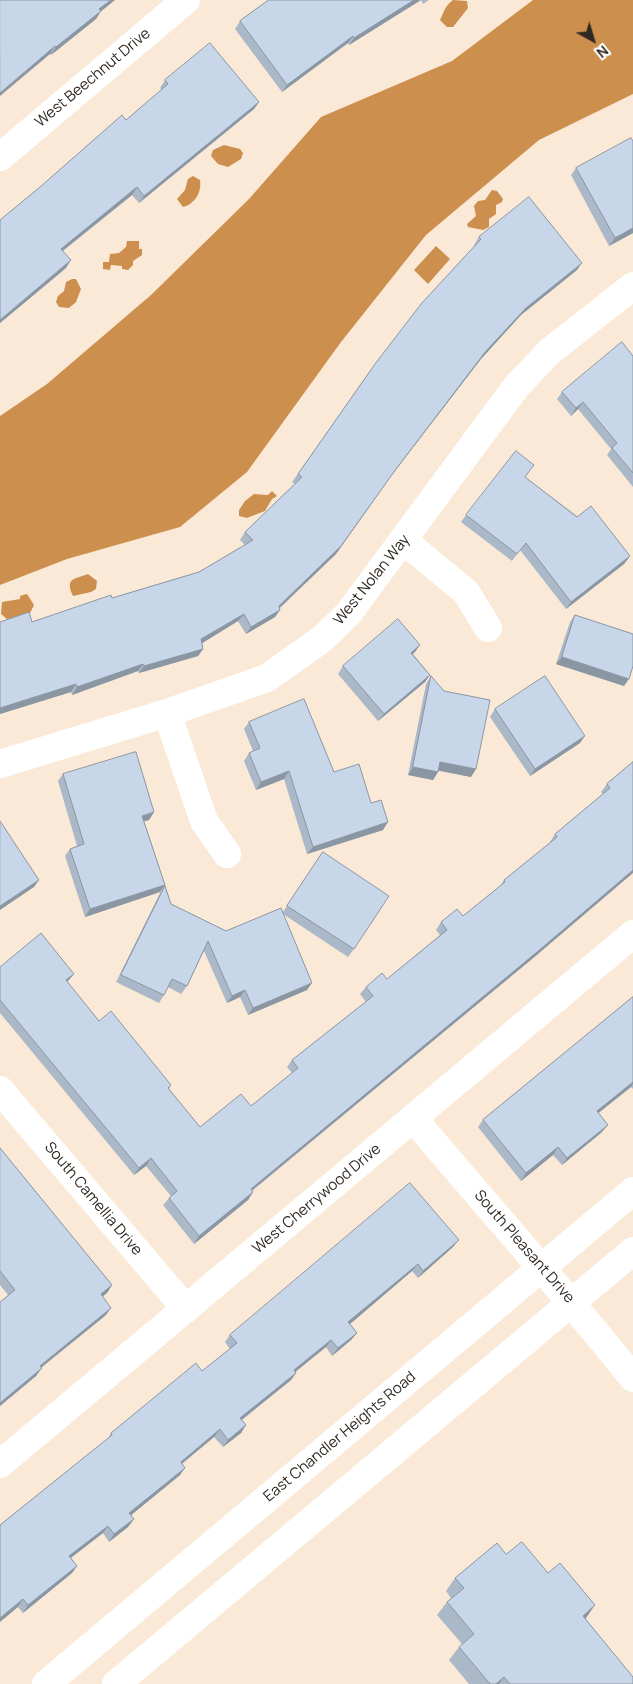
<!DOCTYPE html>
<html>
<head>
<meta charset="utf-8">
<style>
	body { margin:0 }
	#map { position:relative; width:633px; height:1684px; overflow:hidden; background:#fbe9d7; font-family:Manrope,sans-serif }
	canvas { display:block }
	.north { position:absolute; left:568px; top:15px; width:50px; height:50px; -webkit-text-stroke:4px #fff; paint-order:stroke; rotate:141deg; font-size:14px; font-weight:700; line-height:20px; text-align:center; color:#302922 }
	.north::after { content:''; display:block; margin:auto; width:18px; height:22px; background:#302922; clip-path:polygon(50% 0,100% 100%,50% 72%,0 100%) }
</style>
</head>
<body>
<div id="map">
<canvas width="633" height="1684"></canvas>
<div class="north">N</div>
</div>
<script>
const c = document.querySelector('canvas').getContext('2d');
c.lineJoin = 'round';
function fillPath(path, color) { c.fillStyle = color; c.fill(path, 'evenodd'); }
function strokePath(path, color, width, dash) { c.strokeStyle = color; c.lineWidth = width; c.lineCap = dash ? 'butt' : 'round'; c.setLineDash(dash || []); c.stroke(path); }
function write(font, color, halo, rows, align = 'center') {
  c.font = font + ' Manrope,sans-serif'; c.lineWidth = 5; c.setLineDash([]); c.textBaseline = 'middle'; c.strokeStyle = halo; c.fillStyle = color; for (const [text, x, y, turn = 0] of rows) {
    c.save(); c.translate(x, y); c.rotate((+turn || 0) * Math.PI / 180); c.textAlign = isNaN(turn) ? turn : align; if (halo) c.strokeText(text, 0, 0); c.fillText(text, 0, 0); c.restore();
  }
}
const water = new Path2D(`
	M453 0 467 1 468 8 453 27H447L440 20C445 10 444 7 453 0Z
	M533 0H633V94L539 140 426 235 341 342 247 472 180 527 67 559 0 585V416L47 384 151 295 249 199 321 117 452 61Z
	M224 145 240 149 243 153 241 159 228 167 218 164 211 156 213 150Z
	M193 176 200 180C202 192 195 204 183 207L177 199 185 190 188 179Z
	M492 190 497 191 503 199 502 202 496 205V214L489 219V227L483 230 468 227 467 224 476 216 474 206 478 201 485 200Z
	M127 241H139V249H142V255L133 261V265L128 270 122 269V266L111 265 110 270 103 269V262H109L110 254 119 253 126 247Z
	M436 246 450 259 428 284 414 270Z
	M72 279H76L81 289 76 302 69 308 59 307 56 302 58 296 64 291 66 282Z
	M272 491 277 496 272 499 265 511 247 518 239 516V510L245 501 254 494 268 495Z
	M88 574 97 581 96 589 91 592 73 596C64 577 76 579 88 574Z
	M27 594 34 605 29 615 7 619 1 614 2 602 20 599V596Z`);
const minor = new Path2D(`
	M0 157 186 0
	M404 541 466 592 488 628
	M167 713 204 821 227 854
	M0 764 167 713 267 678 322 639 348 614 516 387 549 352 633 286
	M0 1090 186 1309
	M413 1118C486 1205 562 1289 633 1378
	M0 1464 633 934`);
const secondary = new Path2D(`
	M46 1684 633 1191
	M116 1684 633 1251`);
const wall = new Path2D(`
	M0 0H115L101 11 96 19 51 55Z
	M269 0H421L349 45 348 43 282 92 235 29 240 21Z
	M421 0H429L423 4Z
	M165 80 259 102 254 109 139 203 132 195 63 251 66 268 0 323V220L126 120 162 90 160 88Z
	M633 141V233L609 246 571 175 576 168Z
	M479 237 577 270 521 315 481 359 391 476 336 554 280 608V610L275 617 246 634 238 621 202 643 203 649 198 656 139 673 138 671 72 695 71 692 0 714V622H32L199 572 245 545 240 540 245 532 295 484 292 482 375 364 475 246 474 245Z
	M633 356V487L607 455 611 449 578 409 571 416 557 399 562 392Z
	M525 477 630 556 624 564 566 609 520 550 512 561 461 522 466 515Z
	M575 615 624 686 556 664 570 622Z
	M420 645 413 654 430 675 425 682 378 721 338 674 343 666Z
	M431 676 471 777 439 770 433 780 408 775 426 684Z
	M495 709 580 743 530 776 490 717Z
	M249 722 334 772 371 803 383 830 307 854 284 779 256 790 244 761 249 753 253 751 244 729Z
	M633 762 538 954 252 1191 253 1192 248 1200 194 1244 163 1205 171 1196 146 1166 134 1175 0 1013V967L74 974 67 982 99 1021 171 1085 169 1089 200 1127 251 1106 292 1073 287 1067 292 1060 366 1002 360 994 366 987 387 979 440 935 436 930 441 922 463 916 500 886 504 880 551 842H550L555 834 603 794 601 792 607 784Z
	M63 774 154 812 149 820 144 821 165 885 160 892 85 917 65 856 70 849 77 846 58 781Z
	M323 852 354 949 348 957 283 914 307 990 248 1015 240 997 227 1003 204 951 187 986 181 994 168 987 164 995 159 1003 116 982 160 893 165 886 171 904 226 931 283 912Z
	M633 997V1089L631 1087 598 1113 602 1132 562 1165 553 1155 521 1181 478 1127 483 1120Z
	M0 1148 112 1285 107 1293 102 1296 106 1315 41 1368 36 1376 0 1406V1302L8 1295 0 1285Z
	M453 1247 418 1278 412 1271 350 1324 357 1333 351 1340 332 1356 326 1347 295 1372 296 1373 291 1380 242 1420 246 1425 241 1433 223 1447 214 1437 182 1464 180 1475 131 1515 134 1519 128 1527 109 1542 103 1533 71 1558 77 1566 72 1573 23 1613 18 1607 108 1439 111 1433 202 1371 230 1349 225 1342 230 1335Z
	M506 1554 586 1618 585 1619 633 1684H469L449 1660 459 1647 462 1644 437 1615 447 1602 451 1598 446 1591 455 1578Z`);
const shadedWall = new Path2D(`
	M111 0H115L94 17 99 9Z
	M414 0H421L349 45 354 38Z
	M101 11 96 19 51 55 56 47Z
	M353 36 348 43 282 92 287 85Z
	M55 46 50 54 0 96V93Z
	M259 102 254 109 139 203 144 196Z
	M137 187 132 195 56 256 61 249Z
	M633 228V233L609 246 615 238Z
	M71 260 66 268 0 323V320Z
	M582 263 577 270 521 315 481 359 391 476 336 554 274 613 280 610 275 617 246 634 251 627 279 606 396 469 486 351 526 308Z
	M583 402 578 409 571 416 576 408Z
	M630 556 624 564 566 609 571 602Z
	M244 614 238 621 196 647 201 639Z
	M420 645 415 652 406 660 411 653Z
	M203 649 198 656 139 673 144 666Z
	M562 657 629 679 624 686 556 664Z
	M143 664 138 671 72 695 77 687Z
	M430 675 425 682 378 721 384 714Z
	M76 684 71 692 0 714V708Z
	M585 736 580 743 530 776 535 769Z
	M440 762 476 769 471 777 435 770Z
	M413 767 438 772 433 780 408 775Z
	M289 771 284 779 256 790 261 782Z
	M154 812 149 820 137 823 142 816Z
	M388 822 383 830 307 854 313 847Z
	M633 870V873L538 954 245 1196 251 1189Z
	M39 880 34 887 0 910V906Z
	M165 885 160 892 85 917 90 909Z
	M74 974 68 981 60 988 66 980Z
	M312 983 307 990 248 1015 253 1008Z
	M245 990 240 997 227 1003 232 996Z
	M633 1082V1084L631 1087 591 1119 597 1111Z
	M608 1125 602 1132 562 1165 567 1158Z
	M558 1147 553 1155 521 1181 526 1173Z
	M151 1158 146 1166 134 1175 139 1168Z
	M253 1192 248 1200 194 1244 199 1236Z
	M459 1240 453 1247 418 1278 423 1271Z
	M418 1264 412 1271 343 1330 348 1322Z
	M112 1285 107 1293 96 1302 101 1294Z
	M111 1308 106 1315 34 1373 40 1366Z
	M357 1333 351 1340 332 1356 338 1348Z
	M331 1340 326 1347 289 1377 294 1370Z
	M42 1368 36 1376 0 1406V1403Z
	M296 1373 291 1380 235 1425 240 1418Z
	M246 1425 241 1433 223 1447 228 1440Z
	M220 1429 214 1437 175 1469 181 1462Z
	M185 1468 180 1475 124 1521 129 1513Z
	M134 1519 128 1527 109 1542 114 1534Z
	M108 1526 103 1533 64 1563 69 1556Z
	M77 1566 72 1573 23 1613 28 1605Z
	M23 1599 18 1607 0 1622V1618Z
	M595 1605 586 1618 573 1629 583 1616Z
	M504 1677 499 1684H496Z`);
const building = new Path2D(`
	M0 0H111L99 9 101 11 56 47 55 46 0 93Z
	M269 0H414L354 38 353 36 287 85 240 21Z
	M210 43 259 102 144 196 137 187 61 249 71 260 0 320V220L40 187 122 115 126 120 168 84 165 80Z
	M631 138 633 141V228L615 238 576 168Z
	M529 197 582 263 526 308 486 351 396 469 341 546 279 606 280 610 251 627 244 614 201 639 203 649 144 666 143 664 77 687 76 684 0 708V622L29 612 32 622 111 595 112 598 199 572 253 540 245 532 302 477 298 474 375 364 421 304 481 239 479 237Z
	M622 342 633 356V473L612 448 617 443 583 402 576 408 562 392Z
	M516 451 534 465 525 477 577 517 591 506 630 556 571 602 526 543 517 554 466 515Z
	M575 615 633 634V666L629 679 562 657Z
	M398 619 420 645 411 653 430 675 384 714 343 666Z
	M431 676 444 691 490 700 476 769 440 762 438 772 413 767Z
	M545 676 585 736 535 769 495 709Z
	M304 699 334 772 359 764 371 803 381 800 388 822 313 847 289 771 261 782 249 753 260 748 249 722Z
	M136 752 154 812 142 816 165 885 90 909 70 849 84 844 63 774Z
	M633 762V870L543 947 251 1189 253 1192 199 1236 169 1198 177 1191 151 1158 139 1168 0 1000V967L41 933 74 974 66 980 99 1021 111 1011 171 1085 168 1088 200 1127 241 1094 251 1106 298 1068 292 1060 373 996 366 987 382 973 387 979 447 930 441 922 457 909 463 916 505 882 504 880 557 837 555 834 610 788 607 784Z
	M0 821 39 880 0 906Z
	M323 852 389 896 354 949 287 906Z
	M165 886 171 904 226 931 281 908 312 983 253 1008 245 990 232 996 208 941 187 986 172 979 164 995 121 975Z
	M633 997V1082L597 1111 608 1125 567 1158 558 1147 526 1173 483 1120Z
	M0 1148 112 1285 101 1294 111 1308 40 1366 42 1368 0 1403V1302L15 1290 0 1271Z
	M410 1183 459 1240 423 1271 418 1264 348 1322 357 1333 338 1348 331 1340 294 1370 296 1373 240 1418 246 1425 228 1440 220 1429 181 1462 185 1468 129 1513 134 1519 114 1534 108 1526 69 1556 77 1566 28 1605 23 1599 0 1618V1525L112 1435 111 1433 196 1363 202 1371 237 1343 230 1335Z
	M522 1542 548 1573 560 1563 595 1605 583 1616 633 1677V1684H510L504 1677 496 1684H490L459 1647 474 1634 447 1602 464 1588 455 1578 497 1543 506 1554Z`);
const streetNames = [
	["West Beechnut Drive",93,78,-40],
	["West Nolan Way",372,580,-51],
	["South Camellia Drive",93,1199,50],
	["West Cherrywood Drive",317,1199,-40],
	["South Pleasant Drive",524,1247,49],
	["East Chandler Heights Road",340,1437,-40]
];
fillPath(water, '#cc8f4d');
strokePath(minor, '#fff', 28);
strokePath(secondary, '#fff', 28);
fillPath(wall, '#abb8c8');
fillPath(shadedWall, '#8b96a3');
fillPath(building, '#c7d6e9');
strokePath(building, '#8b96a3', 1);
write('15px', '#302922', '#fff', streetNames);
</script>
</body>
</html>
